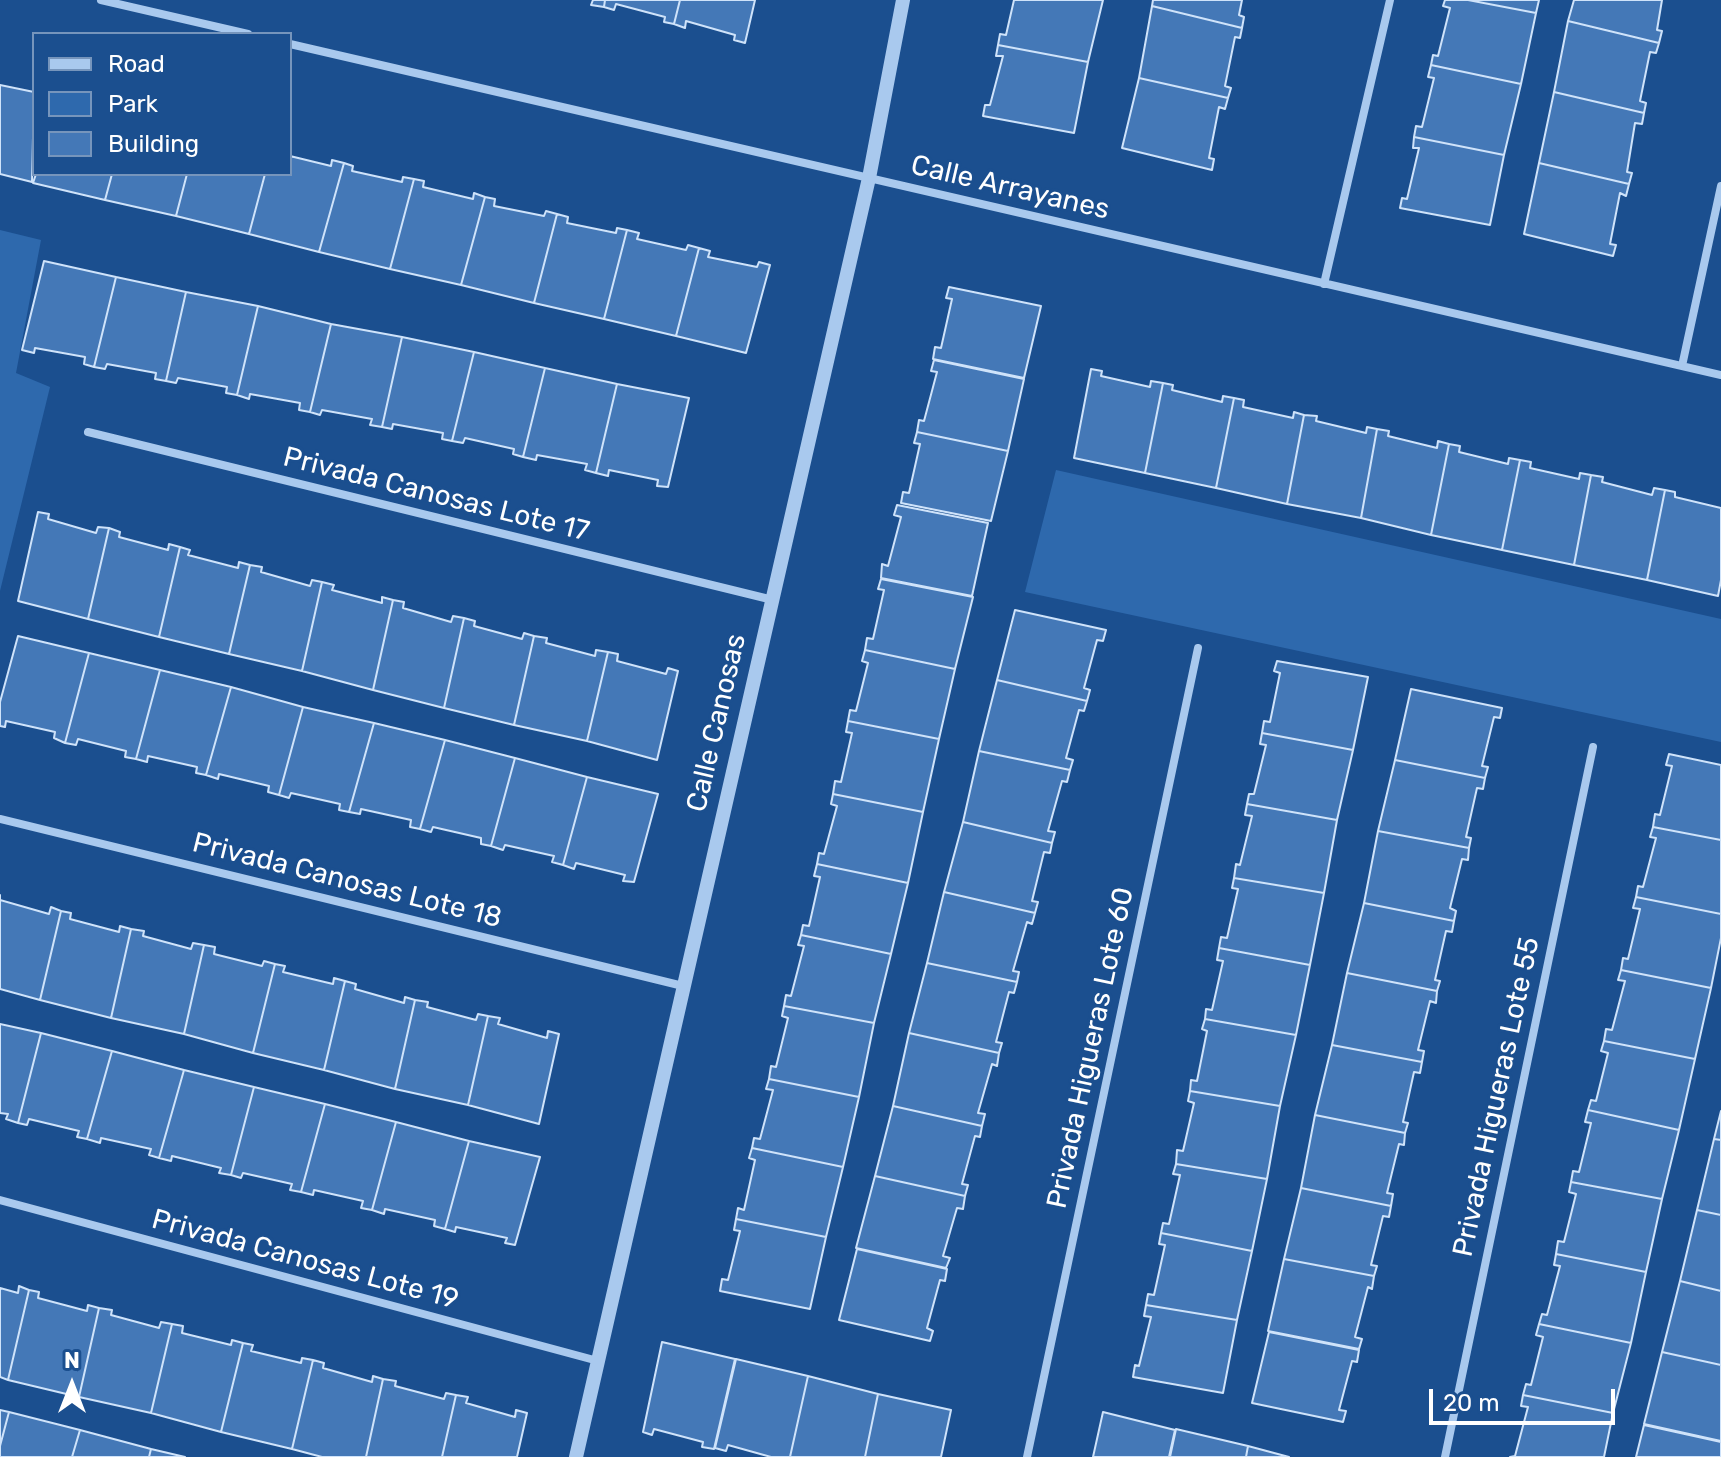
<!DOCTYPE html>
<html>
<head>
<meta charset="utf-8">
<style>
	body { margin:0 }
	#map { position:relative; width:1721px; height:1457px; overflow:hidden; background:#1b4f8f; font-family:Rubik,sans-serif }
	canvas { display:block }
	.legend { position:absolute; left:32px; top:32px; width:260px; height:144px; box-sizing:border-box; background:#1b4f8f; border:2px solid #7695bc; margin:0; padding:10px 14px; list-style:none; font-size:24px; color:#fff }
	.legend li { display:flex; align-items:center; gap:16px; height:40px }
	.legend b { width:40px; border:2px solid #7695bc }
	.north { position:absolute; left:32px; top:1345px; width:80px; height:80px; -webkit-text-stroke:6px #1b4f8f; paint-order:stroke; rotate:0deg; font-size:22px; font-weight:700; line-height:32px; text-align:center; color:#fff }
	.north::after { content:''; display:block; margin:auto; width:28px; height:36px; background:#fff; clip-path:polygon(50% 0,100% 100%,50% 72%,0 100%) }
	.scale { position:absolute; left:1429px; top:1389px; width:186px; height:36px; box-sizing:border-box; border:4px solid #fff; border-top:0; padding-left:10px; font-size:24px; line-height:28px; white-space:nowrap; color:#fff; -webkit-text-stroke:6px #1b4f8f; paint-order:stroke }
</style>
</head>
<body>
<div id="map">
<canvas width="1721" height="1457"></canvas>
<ul class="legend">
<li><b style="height:10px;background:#a9c9ee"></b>Road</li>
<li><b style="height:22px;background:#2e69ad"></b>Park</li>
<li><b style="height:22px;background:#4478b7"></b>Building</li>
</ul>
<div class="north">N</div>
<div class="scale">20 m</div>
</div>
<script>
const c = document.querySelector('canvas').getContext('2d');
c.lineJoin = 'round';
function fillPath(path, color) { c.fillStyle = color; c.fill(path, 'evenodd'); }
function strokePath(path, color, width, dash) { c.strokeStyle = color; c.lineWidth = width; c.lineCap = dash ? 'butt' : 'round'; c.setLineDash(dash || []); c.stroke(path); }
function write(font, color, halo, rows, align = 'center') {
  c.font = font + ' Rubik,sans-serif'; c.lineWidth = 6; c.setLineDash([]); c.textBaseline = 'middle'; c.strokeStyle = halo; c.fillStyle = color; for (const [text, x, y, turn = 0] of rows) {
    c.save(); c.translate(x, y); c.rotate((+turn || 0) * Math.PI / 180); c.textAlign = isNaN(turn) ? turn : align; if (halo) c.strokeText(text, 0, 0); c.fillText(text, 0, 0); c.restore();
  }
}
const green = new Path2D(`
	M0 230 41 240 16 373 50 387 0 591Z
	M1056 470 1721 619V742L1025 592Z`);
const building = new Path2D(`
	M593 0H605L604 7 591 5Z
	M605 0H680L674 24 664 22 665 17 616 4 614 10 604 7Z
	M680 0H755L745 43 734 40 735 35 686 21 685 28 674 24Z
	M1014 0H1103L1088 62 998 45 1000 34 1006 35Z
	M1153 0H1242L1239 15 1244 17 1242 28 1152 6Z
	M1445 0H1468L1536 13 1521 84 1431 65 1433 55 1438 56 1450 8 1443 6Z
	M1468 0H1539L1536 13Z
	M1574 0H1662L1657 30 1662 31 1659 43 1568 21Z
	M1152 6 1242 28 1240 38 1235 37 1225 86 1231 88 1228 98 1139 78Z
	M1568 21 1659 43 1656 53 1650 52 1640 101 1646 103 1644 113 1554 92Z
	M998 45 1088 62 1074 133 983 116 985 105H990L1003 56H996Z
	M1431 65 1521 84 1504 155 1414 137 1416 126 1422 127 1434 78 1428 77Z
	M1139 78 1228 98 1225 109 1219 107 1209 158 1214 159 1212 170 1122 148Z
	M0 85 34 92 32 182 0 174Z
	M1554 92 1644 113 1642 124 1635 123 1627 172 1632 173 1629 184 1539 163Z
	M1414 137 1504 155 1490 225 1400 208 1402 198 1407 199 1419 148H1413Z
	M290 156 331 166 332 160 344 163 319 252 249 234 265 174H290Z
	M344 163 353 166 352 171 402 182 403 177 414 179 390 269 319 252Z
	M1539 163 1629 184 1626 196 1620 193 1610 244 1616 245 1613 256 1524 234Z
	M36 174H112L105 200 33 183Z
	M112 174H187L176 216 105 200Z
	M187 174H265L249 234 176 216Z
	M414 179 424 181 423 187 473 199 474 193 485 197 461 285 390 269Z
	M485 197 495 199 494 206 544 216 546 211 557 214 534 303 461 285Z
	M557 214 568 217 567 223 616 233 617 228 627 230 604 319 534 303Z
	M627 230 639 233 637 239 686 250 688 245 699 248 676 336 604 319Z
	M699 248 710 251 708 257 757 267 759 262 770 265 746 353 676 336Z
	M44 261 116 277 94 367 84 364 85 357 35 348 34 353 22 350Z
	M116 277 186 292 166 381 155 379 156 373 107 364 105 369 94 367Z
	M949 287 1041 306 1024 378 933 359 935 347 941 348 952 299 946 298Z
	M186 292 258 306 237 395 226 393 227 387 178 378 176 383 166 381Z
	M258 306 331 324 310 412 299 410 300 403 250 394 249 399 237 395Z
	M331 324 402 337 382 427 370 425 372 419 322 410 320 415 310 412Z
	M402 337 474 352 452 441 442 439 443 433 393 424 392 429 382 427Z
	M474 352 545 368 523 457 513 454 514 449 465 438 463 443 452 441Z
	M934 360 1024 379 1008 451 917 432 919 420 924 421 937 372 931 371Z
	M545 368 617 384 596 473 585 470 587 464 537 455 536 460 523 457Z
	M1091 369 1102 371 1101 376 1150 387 1151 381 1163 383 1145 473 1074 458Z
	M1163 383 1173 385 1172 390 1222 402 1223 396 1234 398 1216 488 1145 473Z
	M617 384 689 398 668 487 657 486 658 480 609 470 608 476 596 473Z
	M1234 398 1244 400 1243 407 1293 418 1294 412 1304 415 1287 504 1216 488Z
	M1304 415 1317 416 1316 421 1366 433 1367 427 1377 429 1361 518 1287 504Z
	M1377 429 1389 431 1388 436 1437 448 1438 441 1449 444 1431 535 1361 518Z
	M917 432 1008 451 991 521 901 503 903 492 909 493 920 444 914 443Z
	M1449 444 1460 446 1459 452 1508 464 1509 458 1520 460 1502 550 1431 535Z
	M1520 460 1531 462 1530 468 1579 479 1580 473 1591 475 1574 565 1502 550Z
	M1591 475 1603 477 1602 482 1652 495 1654 488 1665 490 1647 580 1574 565Z
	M1665 490 1675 492V497L1721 508V580L1718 596 1647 580Z
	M897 505 988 523 972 596 881 578 882 564 888 566 901 517 894 515Z
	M38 512 49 514 48 519 96 533 98 527 109 528 88 619 18 601Z
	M109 528 120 532 119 537 168 550 169 544 180 547 159 637 88 619Z
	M180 547 190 550 188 555 238 568 239 562 250 565 229 654 159 637Z
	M250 565 262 567 261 572 310 586 312 580 322 582 302 671 229 654Z
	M881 579 973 597 955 669 865 650 867 638 873 639 884 590 878 589Z
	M322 582 334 585 332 590 382 603V597L393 600 373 690 302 671Z
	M393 600 404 602 403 608 451 622 453 616 464 618 444 708 373 690Z
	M1015 610 1106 630 1103 641 1097 640 1084 688 1090 690 1087 701 997 680Z
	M464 618 475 621 474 626 522 639 524 633 534 636 514 725 444 708Z
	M18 636 89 653 65 743 54 738 55 732 6 721 5 727 0 726V702Z
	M534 636 547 638 546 643 595 656 596 650 608 652 587 741 514 725Z
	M865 650 955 669 939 739 848 721 850 710 856 711 868 663 862 661Z
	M608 652 618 654 617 661 666 674 668 668 678 671 657 760 587 741Z
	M89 653 160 670 136 759 125 757 126 751 78 739 76 745 65 743Z
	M1277 661 1368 677 1353 750 1262 733 1264 721 1270 722 1280 673 1274 671Z
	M160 670 231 687 206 775 196 773 197 767 148 756 147 762 136 759Z
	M997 680 1087 701 1084 711 1079 710 1066 758 1073 760 1070 770 979 751Z
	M231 687 303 707 279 795 268 792 269 786 219 774 218 779 206 775Z
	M1411 689 1502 708 1500 718 1494 717 1482 766 1488 767 1485 778 1395 760Z
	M303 707 374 723 349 812 339 810 340 804 291 793 289 798 279 795Z
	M848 721 939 739 923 812 833 794 835 781 841 782 852 733 846 732Z
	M374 723 445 740 420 829 410 827 411 820 361 809 360 814 349 812Z
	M1262 733 1353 750 1337 820 1247 804 1249 794H1254L1266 745 1260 744Z
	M445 740 515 758 491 846 481 844V838L433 827 431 832 420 829Z
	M979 751 1070 770 1067 782 1062 781 1048 831 1055 832 1052 843 963 822Z
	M1669 754 1721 765V840L1653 827 1655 814 1660 815 1672 766 1666 765Z
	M515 758 587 777 563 865 552 862 554 856 505 845 503 850 491 846Z
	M1395 760 1485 778 1483 789 1477 788 1466 837 1471 838 1469 848 1378 831Z
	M587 777 658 794 634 882 623 881 625 875 576 863 574 869 563 865Z
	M833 794 923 812 908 883 817 864 819 853 824 854 837 806 831 804Z
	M1247 804 1337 820 1324 893 1234 878 1236 864 1240 865 1252 816 1245 815Z
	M963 822 1052 843 1050 853 1044 852 1032 901 1038 902 1035 913 944 892Z
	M1653 827 1721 840V914L1636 897 1638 886 1643 887 1656 838 1650 837Z
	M1378 831 1469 848 1468 860 1462 859 1450 908 1456 911 1454 921 1364 903Z
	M817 864 908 883 891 954 801 935 803 925 809 926 820 877 814 876Z
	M1234 878 1324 893 1310 965 1219 948 1221 937 1227 938 1238 889 1232 888Z
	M944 892 1035 913 1032 924 1027 922 1013 971 1019 972 1017 982 927 963Z
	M0 895V900L49 914 51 907 61 911 40 1000 0 989Z
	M1636 897 1721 914V938L1711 988 1621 970 1623 958 1628 959 1640 909 1633 908Z
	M1364 903 1454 921 1452 932 1446 931 1435 980 1440 981 1437 991 1347 973Z
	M61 911 71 913 70 919 119 932 120 926 131 929 111 1018 40 1000Z
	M131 929 144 931 143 936 191 949 193 943 204 945 184 1034 111 1018Z
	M801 935 891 954 874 1023 784 1006 786 995 791 996 804 946 798 945Z
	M204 945 215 947 214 954 262 966 264 961 275 964 253 1053 184 1034Z
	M1219 948 1310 965 1296 1035 1205 1019 1206 1009 1212 1010 1223 961 1217 960Z
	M927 963 1017 982 1014 993 1009 992 996 1042 1002 1043 999 1053 909 1033Z
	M275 964 285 966 283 972 333 984 334 978 345 981 324 1070 253 1053Z
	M1621 970 1711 988 1695 1059 1604 1041 1606 1029 1612 1030 1625 981 1618 980Z
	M1347 973 1437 991 1436 1003 1430 1001 1418 1050 1424 1051 1422 1062 1332 1045Z
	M345 981 356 984 355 989 404 1003 405 997 415 1000 395 1089 324 1070Z
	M415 1000 428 1002 427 1007 476 1020 478 1014 488 1016 468 1105 395 1089Z
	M784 1006 874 1023 859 1097 769 1079 771 1066 776 1067 788 1018 782 1016Z
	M488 1016 500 1018 498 1024 547 1038 548 1031 559 1034 539 1124 468 1105Z
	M1205 1019 1296 1035 1280 1106 1190 1091 1191 1080 1197 1081 1207 1031 1202 1029Z
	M0 1024 41 1033 18 1123 6 1119 8 1114 0 1113Z
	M41 1033 112 1051 87 1139 77 1137 79 1131 29 1119 27 1125 18 1123Z
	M909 1033 999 1053 997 1066 992 1064 978 1113 985 1114 982 1126 893 1106Z
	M1604 1041 1695 1059 1679 1130 1588 1110 1591 1100 1596 1101 1608 1053 1601 1051Z
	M1332 1045 1422 1062 1420 1073 1414 1072 1403 1122 1408 1123 1405 1133 1315 1115Z
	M112 1051 184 1070 159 1158 149 1155 151 1149 101 1138 100 1143 87 1139Z
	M184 1070 254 1087 231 1175 219 1173 221 1168 172 1156 171 1161 159 1158Z
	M769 1079 859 1097 843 1167 752 1148 754 1138 760 1139 773 1090 766 1089Z
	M254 1087 325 1104 301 1192 290 1190 292 1184 243 1173 241 1178 231 1175Z
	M1190 1091 1280 1106 1267 1179 1176 1164 1177 1150 1183 1151 1194 1103 1188 1101Z
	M325 1104 396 1122 372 1210 361 1208 363 1201 314 1190 313 1195 301 1192Z
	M893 1106 982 1126 980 1137 975 1136 962 1184 968 1185 965 1196 875 1176Z
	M1588 1110 1679 1130 1662 1199 1571 1182 1573 1171 1579 1172 1591 1123 1585 1122Z
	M1721 1111V1140L1714 1139Z
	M1315 1115 1405 1133 1404 1145 1399 1144 1387 1193 1393 1194 1391 1206 1301 1188Z
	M396 1122 469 1141 445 1229 434 1226 435 1220 385 1209 384 1214 372 1210Z
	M1714 1139 1721 1140V1215L1697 1210Z
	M469 1141 540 1157 515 1245 505 1243 507 1238 456 1227 455 1232 445 1229Z
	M752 1148 843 1167 826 1237 736 1219 738 1208 744 1210 755 1160 749 1158Z
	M1176 1164 1267 1179 1252 1251 1161 1233 1163 1223 1169 1224 1180 1175 1173 1174Z
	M875 1176 965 1196 963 1209 957 1208 943 1256 950 1258 946 1268 856 1248Z
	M1571 1182 1662 1199 1646 1272 1556 1254 1558 1241 1564 1242 1576 1194 1569 1192Z
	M1301 1188 1391 1206 1389 1217 1383 1216 1371 1265 1377 1266 1374 1276 1284 1259Z
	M1697 1210 1721 1215V1291L1680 1281Z
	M736 1219 826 1237 810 1309 720 1291 722 1279 728 1280 740 1231 734 1230Z
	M1161 1233 1252 1251 1237 1320 1146 1305 1148 1294 1154 1295 1165 1245 1159 1244Z
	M857 1249 947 1269 945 1281 940 1280 927 1328 933 1331 930 1341 839 1320Z
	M1556 1254 1646 1272 1631 1343 1539 1324 1542 1314 1547 1315 1560 1266 1554 1265Z
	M1284 1259 1374 1276 1372 1289 1368 1287 1355 1337 1362 1339 1359 1349 1268 1331Z
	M1680 1281 1721 1291V1365L1662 1352Z
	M19 1286 29 1290 8 1380 0 1377V1288L18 1293Z
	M29 1290 39 1292 38 1298 87 1311 88 1305 99 1308 79 1397 8 1380Z
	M1146 1305 1237 1320 1223 1393 1133 1377 1135 1365 1139 1366 1151 1317 1144 1316Z
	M99 1308 112 1310 111 1315 159 1328 161 1322 172 1324 151 1413 79 1397Z
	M172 1324 183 1326 182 1333 231 1345 232 1340 243 1343 221 1432 151 1413Z
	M1539 1324 1631 1343 1613 1413 1523 1395 1526 1384 1531 1385 1543 1337 1536 1335Z
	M1269 1332 1359 1350 1357 1362 1352 1361 1339 1410 1346 1411 1343 1422 1252 1403Z
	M662 1342 735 1359 714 1449 702 1447 703 1442 654 1429 652 1435 643 1432Z
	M243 1343 253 1345 251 1351 301 1363 302 1358 313 1360 292 1449 221 1432Z
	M1662 1352 1721 1365V1441L1644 1424Z
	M736 1359 808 1376 790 1457H771L728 1445 726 1451 715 1448Z
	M313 1360 324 1363 323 1368 372 1382 373 1376 383 1379 366 1457H322L292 1449Z
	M808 1376 878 1394 865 1457H790Z
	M383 1379 396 1381 395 1386 444 1399 446 1393 456 1395 442 1457H366Z
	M878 1394 951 1410 941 1457H865Z
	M456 1395 468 1397 466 1403 515 1417 516 1410 527 1413 517 1457H442Z
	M1523 1395 1613 1413 1604 1457H1510L1515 1456 1528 1407 1521 1406Z
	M0 1410 9 1412 0 1446Z
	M9 1412 80 1430 72 1457H0V1446Z
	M1103 1412 1175 1430 1169 1457H1093Z
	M1644 1425 1721 1442V1457H1636Z
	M1176 1429 1248 1446 1246 1457H1170Z
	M80 1430 151 1449 149 1457H72Z
	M1248 1446 1289 1457H1246Z
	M151 1449 185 1457H149Z`);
const minor = new Path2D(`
	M101 0 248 34
	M290 44 1721 375
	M1324 284 1390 0
	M1682 366 1721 186
	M88 432 773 600
	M0 819 683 986
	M0 1200 598 1361
	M1027 1457 1198 648
	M1445 1457 1593 747`);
const tertiary = new Path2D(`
	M576 1457 869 178 903 0`);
const streetNames = [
	["Calle Arrayanes",1010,188,13],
	["Privada Canosas Lote 17",436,495,14],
	["Calle Canosas",717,723,-77],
	["Privada Canosas Lote 18",347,881,14],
	["Privada Higueras Lote 60",1091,1048,-78],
	["Privada Higueras Lote 55",1497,1097,-78],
	["Privada Canosas Lote 19",305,1260,15]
];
fillPath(green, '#2e69ad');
fillPath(building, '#4478b7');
strokePath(building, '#cfe3fa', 2);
strokePath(minor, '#a9c9ee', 8);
strokePath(tertiary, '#a9c9ee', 14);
write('28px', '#fff', '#1b4f8f', streetNames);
</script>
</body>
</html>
